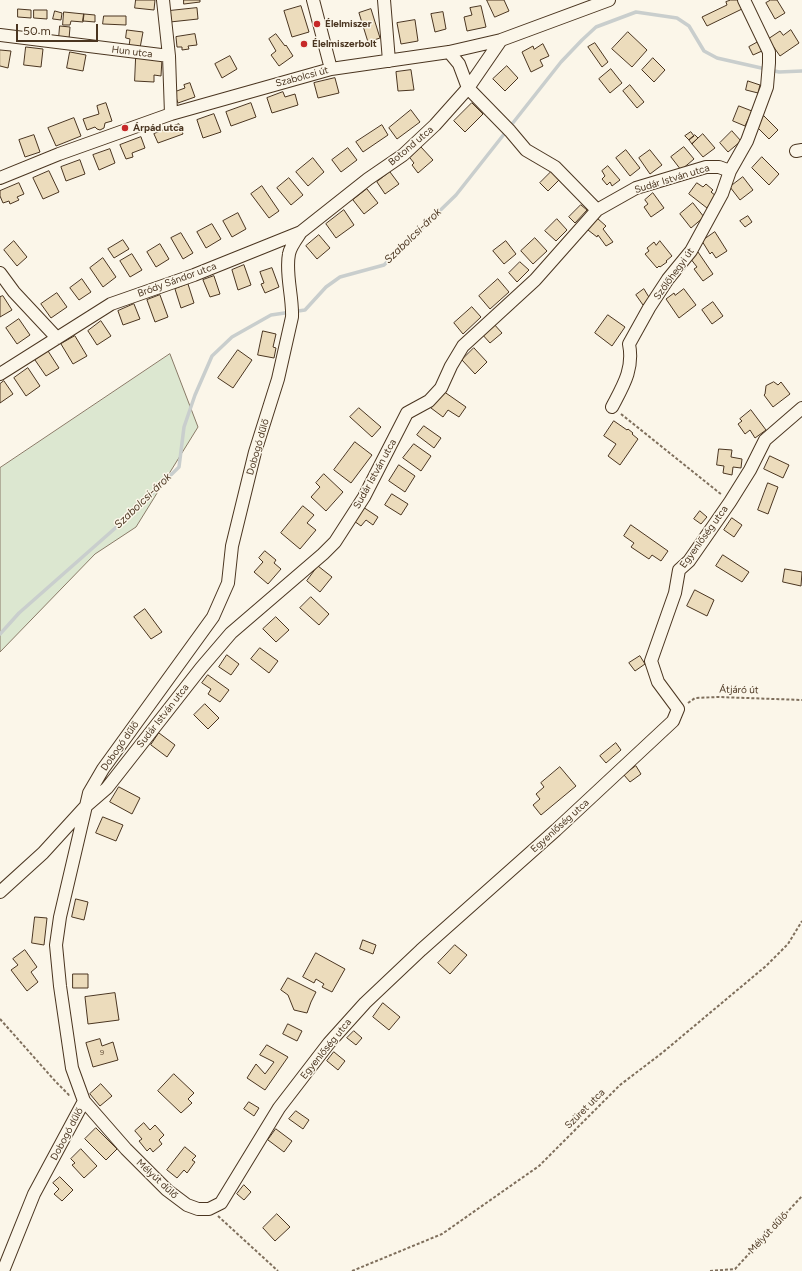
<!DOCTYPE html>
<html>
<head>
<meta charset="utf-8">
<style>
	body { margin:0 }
	#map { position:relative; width:802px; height:1271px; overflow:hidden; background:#fbf6e9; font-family:Figtree,sans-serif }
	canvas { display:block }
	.scale { position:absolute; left:16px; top:24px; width:82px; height:18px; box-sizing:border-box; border:2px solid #4a3520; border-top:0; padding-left:5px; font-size:12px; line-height:14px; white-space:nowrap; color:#4a3520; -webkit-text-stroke:3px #fbf6e9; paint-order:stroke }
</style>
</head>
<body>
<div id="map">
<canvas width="802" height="1271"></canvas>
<div class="scale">50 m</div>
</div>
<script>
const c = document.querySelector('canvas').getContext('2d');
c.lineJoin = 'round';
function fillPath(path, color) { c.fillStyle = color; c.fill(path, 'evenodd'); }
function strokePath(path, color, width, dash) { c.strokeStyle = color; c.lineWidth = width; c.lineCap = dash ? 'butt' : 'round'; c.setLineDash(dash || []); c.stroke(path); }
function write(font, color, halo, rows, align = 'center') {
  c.font = font + ' Figtree,sans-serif'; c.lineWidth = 3; c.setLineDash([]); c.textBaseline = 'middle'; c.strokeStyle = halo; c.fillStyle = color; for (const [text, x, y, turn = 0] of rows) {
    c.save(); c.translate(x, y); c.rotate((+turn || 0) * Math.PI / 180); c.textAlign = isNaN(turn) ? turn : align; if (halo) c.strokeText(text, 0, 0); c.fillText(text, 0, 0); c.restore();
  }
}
const green = new Path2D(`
	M170 354 198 427 136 527 95 554 0 652V468Z`);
const stream = new Path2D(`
	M0 634 19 613 129 516 179 467 184 427 195 395 212 356 232 337 271 315 305 310 326 287 340 277 384 265 456 195 561 62 582 40 596 27 636 12 677 18 689 26 704 51 717 58 779 72 802 71`);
const building = new Path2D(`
	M136 0H155L154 10 135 8Z
	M184 0H200V2L184 4Z
	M487 0H504L509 11 495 17Z
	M731 0H738L742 9 707 26 702 17 727 5 726 2Z
	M771 0H777L785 13 775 19 766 3Z
	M301 6 309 32 292 37 284 11Z
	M481 6 486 27 467 31 464 17 472 15 470 8Z
	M197 8 198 19 170 22 169 11Z
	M18 9 31 10V18L18 17Z
	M371 9 380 38 368 42 359 13Z
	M34 10H47V19L34 18Z
	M55 11 62 13 61 20 53 19Z
	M64 12 84 14 83 22 71 21 70 25H63Z
	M443 12 446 29 435 32 431 14Z
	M84 14 95 15V22L83 21Z
	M104 16H126V25L103 24Z
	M415 20 418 41 401 44 397 23Z
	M60 26 70 27 69 39 59 38Z
	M127 30 143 32 140 48 129 46 130 39 126 38Z
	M791 30 799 43 780 56 768 39 780 31 783 35Z
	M628 32 647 50 632 67 612 49Z
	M195 34 197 45 188 46 189 49 182 50V47H177L176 37Z
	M276 34 285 46 286 45 293 56 279 66 271 55 276 51 269 39Z
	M758 42 762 51 753 55 749 47Z
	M595 43 608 62 602 67 588 47Z
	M543 44 549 56 540 60 543 66 531 72 522 52 533 46 534 49Z
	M26 47 43 49 41 67 24 65Z
	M0 50 11 51 8 68 0 66Z
	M70 52 86 55 83 71 67 68Z
	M230 56 237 69 222 78 215 64Z
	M136 58 162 59 161 76 154 75V82L135 81Z
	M653 58 665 70 654 82 642 70Z
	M507 66 518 78 505 91 493 79Z
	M611 69 622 83 610 93 599 79Z
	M411 70 414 90 398 91 396 72Z
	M335 78 339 93 318 98 314 83Z
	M748 81 760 85 758 93 746 90Z
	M190 83 195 97 178 103 174 92 185 88 184 85Z
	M630 85 644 102 637 108 623 91Z
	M283 92 285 97 295 94 298 105 272 113 267 98Z
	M106 103 112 121 105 123 104 128 100 130 97 129 95 127 87 130 83 119 99 114 97 106Z
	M251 103 256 117 231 126 226 112Z
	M472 103 483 114 465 132 454 121Z
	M739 106 752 111 745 126 733 121Z
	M411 110 420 122 397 139 389 128Z
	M214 114 221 132 203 138 197 120Z
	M764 116 778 130 769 139 755 125Z
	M74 118 81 136 56 146 48 128Z
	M179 124 183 134 158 143 154 134Z
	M382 125 388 135 363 152 356 142Z
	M732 131 741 141 728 152 720 143Z
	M691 132 694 136 689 140 685 136Z
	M703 134 715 148 703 157 692 144Z
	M34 135 40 152 25 157 19 140Z
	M695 135 698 138 692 144 689 140Z
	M141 137 145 148 132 153 133 157 126 159 120 145Z
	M421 147 433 160 418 173 412 165 414 163 410 158Z
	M684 147 694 159 681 170 671 157Z
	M348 148 357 160 341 172 332 160Z
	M110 149 115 163 99 170 93 155Z
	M626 150 640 168 630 176 616 158Z
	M650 150 662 165 650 174 639 158Z
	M762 157 779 174 769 185 752 168Z
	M313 158 324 172 308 186 296 172Z
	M80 160 85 174 66 181 61 167Z
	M608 166 620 180 612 186 610 182 607 185 602 179 605 176 602 171Z
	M553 170 561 178 548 191 540 183Z
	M49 171 59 192 43 199 33 178Z
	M390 172 399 184 385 194 377 182Z
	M743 177 753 190 740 200 730 187Z
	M289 178 303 195 291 205 277 188Z
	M19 183 24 194 17 197 19 200 10 204 9 201 3 203 0 196V191Z
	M697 183 703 187 706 184 713 190 711 192 716 196 707 208 689 194Z
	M262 186 279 211 269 218 251 194Z
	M367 189 378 203 364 214 353 200Z
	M653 193 664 208 651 217 644 207 648 204 645 200Z
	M693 203 704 217 691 228 680 214Z
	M581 205 587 210 575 223 569 217Z
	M344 210 354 225 336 238 326 224Z
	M238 213 246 229 232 237 223 221Z
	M748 216 752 222 745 227 740 221Z
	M597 218 606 226 603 229 613 242 606 246 598 235 597 237 588 230Z
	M557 219 567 230 556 241 545 231Z
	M212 224 221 239 206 248 197 232Z
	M715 232 727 251 716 258 712 252 710 254 702 241Z
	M181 233 193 253 183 259 171 238Z
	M319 235 330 248 317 259 306 246Z
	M535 238 547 251 533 264 521 251Z
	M123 240 129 249 114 258 108 249Z
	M14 241 27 257 17 266 4 250Z
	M506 241 516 254 504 264 493 251Z
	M660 241 672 256 666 261 667 262 660 267 659 266 657 268 645 254 649 251 647 248 654 242 656 245Z
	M160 244 169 259 156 267 147 252Z
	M698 252 713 274 703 281 694 269 697 267 690 258Z
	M132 254 142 270 130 277 120 261Z
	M103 258 116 277 103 287 90 268Z
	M520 262 529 270 517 282 509 273Z
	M244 265 251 285 238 290 232 270Z
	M272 268 279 287 265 293 261 284 264 283 260 272Z
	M214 276 220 294 210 297 203 280Z
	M82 279 91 292 79 300 70 288Z
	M498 279 509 292 490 309 479 296Z
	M188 284 194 303 181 308 175 289Z
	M644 289 650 299 643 305 636 295Z
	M684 289 696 305 679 318 666 299 674 293 675 295Z
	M57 293 67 307 51 318 41 304Z
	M160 295 168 317 155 322 147 300Z
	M3 296 12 310 0 317V297Z
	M713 302 723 316 712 324 702 310Z
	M134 304 140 319 123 325 118 311Z
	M472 307 481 317 463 334 454 323Z
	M608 315 625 327 612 346 595 333Z
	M19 319 30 335 17 344 6 328Z
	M101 321 111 336 97 345 88 331Z
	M493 323 502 333 490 343 481 333Z
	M263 331 276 334 273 347 276 348 274 358 258 355Z
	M75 336 87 356 73 364 61 344Z
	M474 348 487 362 475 374 462 360Z
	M238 350 252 360 233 388 218 378Z
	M48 351 59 368 46 376 35 360Z
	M28 368 40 386 26 396 14 378Z
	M4 381 13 394 0 403V384Z
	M774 382 778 385 781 382 790 394 773 407 764 395 765 394 766 386Z
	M443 391 466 407 459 417 448 410 443 417 431 408Z
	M359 408 381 427 372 437 350 417Z
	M751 410 766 430 755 438 750 430 745 434 738 424 742 421 740 419Z
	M614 421 627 430 628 429 633 433 632 434 638 439 620 465 608 456 616 444 604 436Z
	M424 426 441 438 434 448 417 435Z
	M355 442 372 455 351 483 334 470Z
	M414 444 431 456 421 471 403 458Z
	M719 449 732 450 731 457 742 459 741 468 733 467 732 475 723 473 724 466 717 465Z
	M770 456 789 465 783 478 764 469Z
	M399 465 415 476 405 492 389 481Z
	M324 474 343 492 326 511 311 497 320 487 316 483Z
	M768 483 778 487 768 514 758 510Z
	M392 494 408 504 401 515 385 505Z
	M303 506 314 515 307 523 316 530 300 549 281 533Z
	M363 507 378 517 373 525 366 520 361 526 354 521Z
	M700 511 707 517 701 524 694 519Z
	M732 518 742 525 734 537 724 530Z
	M631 525 668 551 661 561 652 555 649 559 631 547 634 543 624 536Z
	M265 551 276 560 274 563 281 569 268 584 254 572 263 562 259 558Z
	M723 555 749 572 742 582 716 566Z
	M318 566 332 577 320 592 307 581Z
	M785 569 802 572 801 586 783 582Z
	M695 590 714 600 707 616 687 606Z
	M311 597 329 614 319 625 300 608Z
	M145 609 162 632 151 639 134 617Z
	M276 617 289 630 276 642 263 629Z
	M260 648 278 661 269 673 251 659Z
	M227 655 239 664 231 675 219 667Z
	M640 656 645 664 635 671 629 663Z
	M208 675 229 690 220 702 208 694 211 689 202 683Z
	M205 704 219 718 208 729 194 715Z
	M159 733 175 745 167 757 151 745Z
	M616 743 621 750 606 763 600 756Z
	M636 766 641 774 630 782 624 775Z
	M560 767 576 786 541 815 533 805 540 799 536 794 544 787 541 783Z
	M119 787 140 798 132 814 110 802Z
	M103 817 123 825 116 841 96 833Z
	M76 899 88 902 84 920 72 917Z
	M35 917 47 918 44 945 32 943Z
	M363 940 376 945 373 954 360 949Z
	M455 945 467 955 450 974 438 963Z
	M25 950 37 967 31 972 38 982 27 991 11 970 18 965 13 959Z
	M316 953 345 969 332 992 322 987 324 984 316 979 314 983 303 977Z
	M73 974H88V988H73Z
	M288 978 316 992 311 1002 307 1013 294 1010 288 995 281 990Z
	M115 993 119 1020 88 1024 85 997Z
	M383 1003 400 1017 389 1030 373 1017Z
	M288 1024 302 1031 297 1041 283 1034Z
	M354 1031 362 1038 356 1045 347 1038Z
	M100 1039 102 1046 113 1042 118 1060 93 1067 86 1043Z
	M267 1045 288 1057 265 1090 247 1078 256 1064 265 1074 274 1062 260 1055Z
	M334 1052 345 1061 338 1070 327 1061Z
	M174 1074 194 1093 188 1099 192 1103 181 1113 158 1091Z
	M101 1084 112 1096 100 1106 90 1094Z
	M249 1102 259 1108 254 1116 244 1109Z
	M296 1111 309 1120 303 1129 289 1119Z
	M144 1123 150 1130 155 1125 164 1135 159 1140 162 1144 153 1152 150 1148 147 1151 139 1141 142 1139 135 1131Z
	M96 1128 117 1149 106 1160 85 1139Z
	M276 1129 292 1141 284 1152 268 1140Z
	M185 1147 196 1156 192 1160 195 1162 187 1173 184 1170 177 1178 167 1170Z
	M81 1149 97 1166 84 1178 72 1165 75 1163 71 1159Z
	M60 1177 73 1190 62 1201 54 1194 59 1189 53 1183Z
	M244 1185 251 1192 244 1200 237 1194Z
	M277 1214 290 1227 275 1241 263 1228Z`);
const path = new Path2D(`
	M621 414 722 495
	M688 703 695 698 718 697 802 700
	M0 1019 56 1082 69 1095H71
	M218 1216 278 1271
	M352 1271 442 1234 539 1166 620 1085 662 1053 766 966 788 944 802 921
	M710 1271 735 1269 802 1196`);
const minor = new Path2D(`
	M163 0 169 56 171 114
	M313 0 331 69
	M384 0 389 61
	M0 35 169 56
	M449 52 459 64 468 88 510 131 526 150 555 167 597 210
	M796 151 802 150
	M0 178 59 154 171 114 331 69 449 52 501 40 609 0
	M301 232C297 238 290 247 289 254 285 273 293 297 292 317L278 379 255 452 232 546 228 583 213 617 103 769 89 793 60 917 56 945 60 986 72 1068 84 1101 126 1149 167 1190 187 1205 198 1209H209L221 1203 279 1108 329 1043 365 1003 421 950 556 830 673 721 678 709 658 682 651 661 675 593 679 570 689 561 730 502 750 470 765 440 802 408
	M0 273 14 292 57 338
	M0 374 111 304 194 275 301 232 368 179 403 155 435 125 468 88 501 40
	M612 407C623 386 634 369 629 344L649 308 668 279 691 251 722 194 730 171 747 141 767 87 769 63V52L744 0
	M0 892 43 853 85 807 107 788 201 668 231 633 323 554 335 542 364 497 407 413 429 401 441 388 451 366 463 346 535 280 597 210 636 188 706 167H719L730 171
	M3 1271 34 1194 84 1101`);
const markers = [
	[317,24,4,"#c62828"],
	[304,44,4,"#c62828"],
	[125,128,4,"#c62828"]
];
const numberNames = [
	["9",102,1053]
];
const poiNames = [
	["Élelmiszer",325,24],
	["Élelmiszerbolt",312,44],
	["Árpád utca",133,128]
];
const streetNames = [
	["Hun utca",132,52,7],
	["Szabolcsi út",302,77,-15],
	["Botond utca",411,146,-40],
	["Sudár István utca",672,179,-17],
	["Szőlőhegyi út",674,274,-54],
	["Bródy Sándor utca",177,280,-20],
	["Dobogó dűlő",258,447,-74],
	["Sudár István utca",375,474,-61],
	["Egyenlőség utca",704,537,-54],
	["Átjáró út",739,690,1],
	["Sudár István utca",163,716,-52],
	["Dobogó dűlő",120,746,-55],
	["Egyenlőség utca",560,826,-42],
	["Egyenlőség utca",326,1049,-51],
	["Szüret utca",585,1109,-45],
	["Dobogó dűlő",67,1134,-62],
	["Mélyút dűlő",157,1179,43],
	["Mélyút dűlő",768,1233,-47]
];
const waterNames = [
	["Szabolcsi-árok",413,236,-44],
	["Szabolcsi-árok",143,501,-44]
];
fillPath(green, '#dce7d0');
strokePath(green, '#887966', 1);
strokePath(stream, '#c9cecd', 3.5);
fillPath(building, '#ecdcbc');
strokePath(building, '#4a3520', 1);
strokePath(minor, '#4a3520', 14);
strokePath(path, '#7f6f5c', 2, [3, 2]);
strokePath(minor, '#fbf6e9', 12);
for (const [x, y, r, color] of markers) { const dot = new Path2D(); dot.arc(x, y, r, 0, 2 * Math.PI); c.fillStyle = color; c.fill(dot); strokePath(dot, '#fbf6e9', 1.5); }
write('8px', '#725f47', null, numberNames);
write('bold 10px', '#4a3520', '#fbf6e9', poiNames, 'left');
write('10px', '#4a3520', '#fbf6e9', streetNames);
write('italic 11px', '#4a3520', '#fbf6e9', waterNames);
</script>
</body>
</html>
